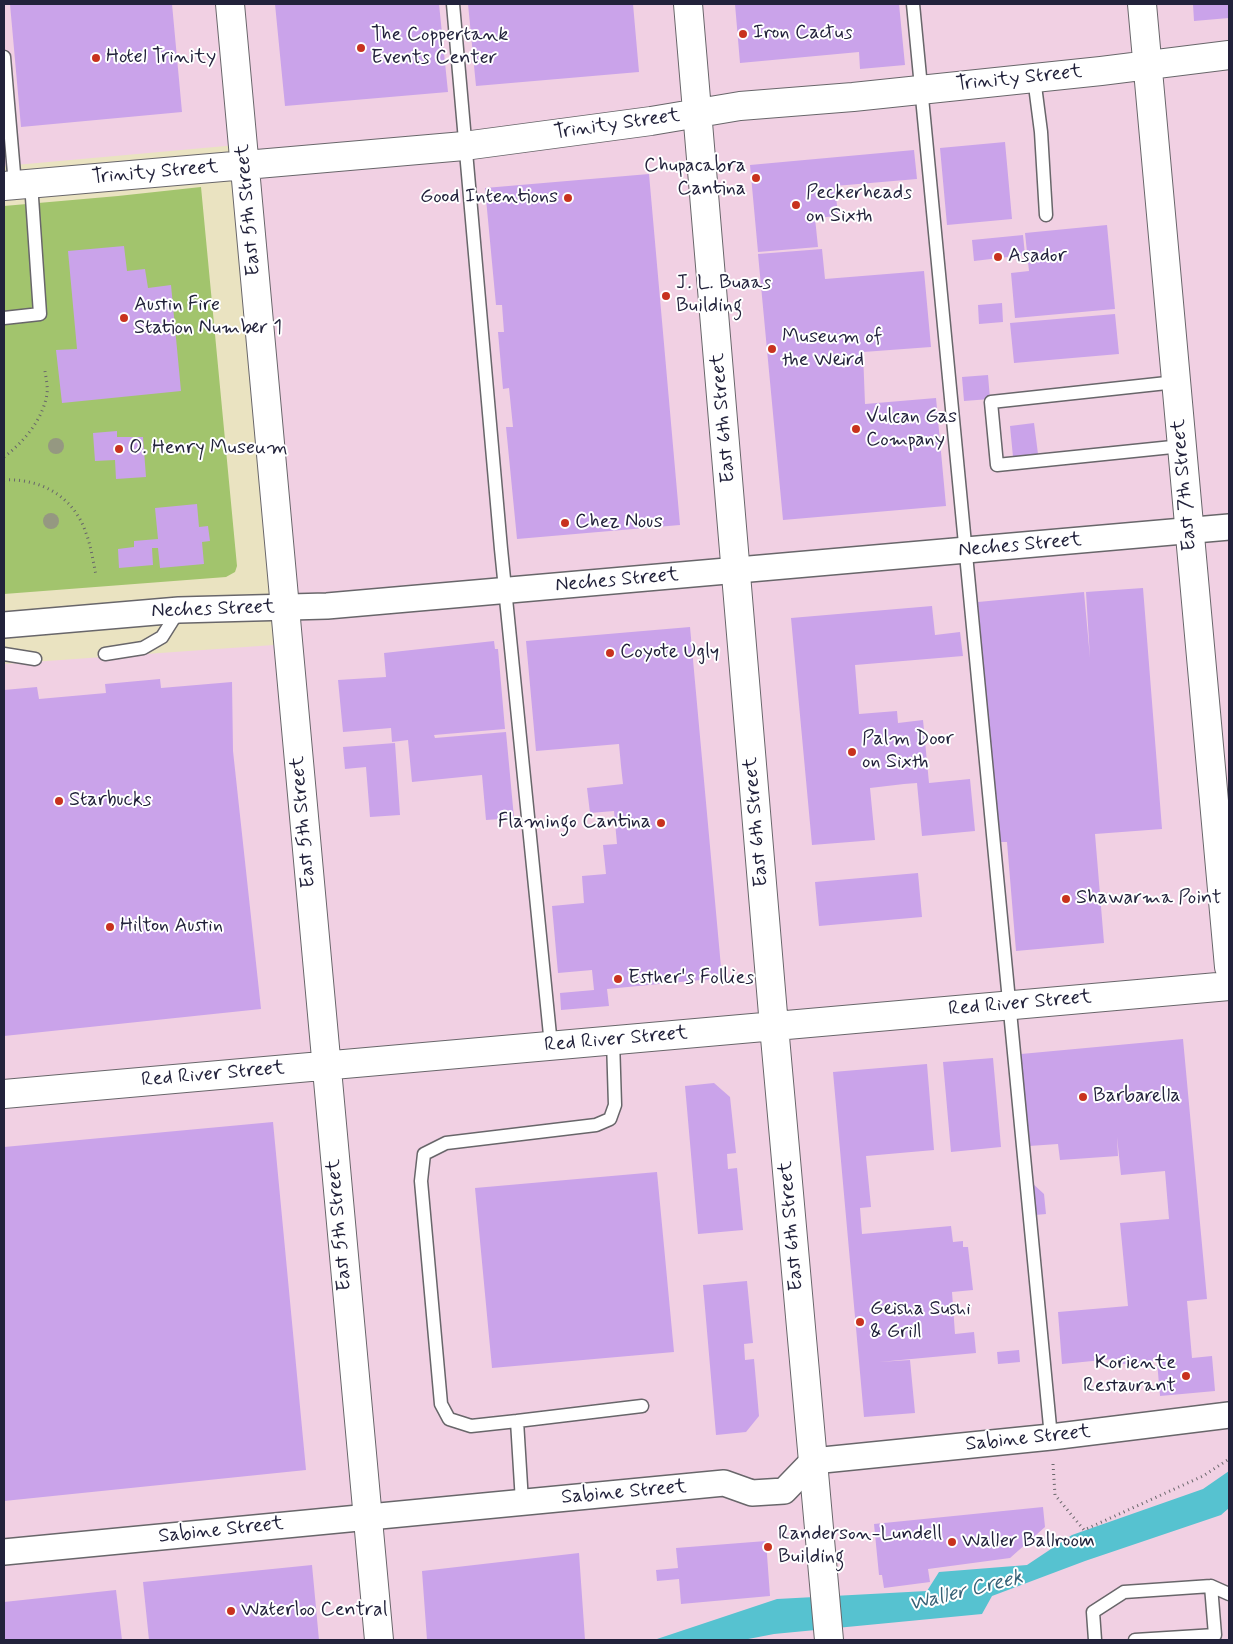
<!DOCTYPE html>
<html>
<head>
<meta charset="utf-8">
<style>
	body { margin:0 }
	#map { position:relative; width:1233px; height:1644px; overflow:hidden; background:#eae3c1; font-family:Mynerve,sans-serif }
	canvas { display:block }
	.frame { position:absolute; inset:0; border:5px solid #22223b; pointer-events:none }
</style>
</head>
<body>
<div id="map">
<canvas width="1233" height="1644"></canvas>
<div class="frame"></div>
</div>
<script>
const c = document.querySelector('canvas').getContext('2d');
c.lineJoin = 'round';
function fillPath(path, color) { c.fillStyle = color; c.fill(path, 'evenodd'); }
function strokePath(path, color, width, dash) { c.strokeStyle = color; c.lineWidth = width; c.lineCap = dash ? 'butt' : 'round'; c.setLineDash(dash || []); c.stroke(path); }
function write(font, color, halo, rows, align = 'center') {
  c.font = font + ' Mynerve,sans-serif'; c.lineWidth = 4; c.setLineDash([]); c.textBaseline = 'middle'; c.strokeStyle = halo; c.fillStyle = color; for (const [text, x, y, turn = 0] of rows) {
    c.save(); c.translate(x, y); c.rotate((+turn || 0) * Math.PI / 180); c.textAlign = isNaN(turn) ? turn : align; if (halo) c.strokeText(text, 0, 0); c.fillText(text, 0, 0); c.restore();
  }
}
const built = new Path2D(`
	M4 4H1229V1640H4V664L302 643 248 144 4 166Z`);
const green = new Path2D(`
	M201 187 237 566 235 572 226 577 4 594V206L118 196Z`);
const water = new Path2D(`
	M1229 1471V1508L1221 1515 1085 1561 992 1596 982 1614 774 1634 743 1640H654L777 1599 927 1591 939 1572 1027 1565 1072 1535 1203 1489Z`);
const building = new Path2D(`
	M10 4H172L182 112 21 127Z
	M275 4H439L448 92 285 106Z
	M468 4H633L639 72 476 86Z
	M735 4H899L905 65 860 69 859 52 740 63Z
	M1193 4H1229V18L1194 21Z
	M1005 142 1012 219 947 225 940 148Z
	M914 150 917 179 835 186 838 216 815 218 818 247 758 252 750 165Z
	M649 174 680 525 517 539 506 427H513L509 388 503 389 498 332H504L502 305H496L485 188Z
	M1107 225 1115 309 1015 318 1011 273 1029 271 1025 233Z
	M1023 235 1025 255 974 261 972 240Z
	M124 246 127 271 145 269 148 288 171 285 181 391 62 403 56 350 77 349 68 251Z
	M822 249 825 279 924 271 931 347 863 352 865 404 936 398 946 506 783 520 758 254Z
	M1002 303 1003 322 979 324 978 305Z
	M1115 314 1119 354 1014 363 1010 323Z
	M988 375 990 399 964 401 962 377Z
	M1034 423 1038 454 1013 457 1010 426Z
	M117 431V437H143L146 477 116 479 115 460 95 461 93 433Z
	M197 504 199 527 208 526 210 541 202 542 204 564 160 568 158 548H152L153 565 119 568 118 549 134 547V541L158 539 155 508Z
	M1143 588 1162 829 1095 834 1104 943 1016 951 1007 842H999L978 602 1084 592 1090 658 1086 592Z
	M932 606 935 635 960 632 963 656 855 665 859 714 897 711 898 723 923 720 929 783 970 779 975 831 922 836 917 783 904 784 870 788 875 840 812 845 791 618Z
	M690 627 722 978 607 989 609 1006 561 1010 560 993 594 990 592 970 558 973 552 906 584 903 582 876 606 874 603 845 617 844 614 811 590 813 587 788 623 784 621 766 619 744 536 751 526 641Z
	M494 641 495 649H498L505 729 434 735 435 738 506 732 514 818 486 820 482 775 412 782 408 740 392 742 391 728 343 732 338 680 386 677 384 653Z
	M160 679 161 688 232 682 233 751 261 1009 4 1036V690L37 687 39 699 106 693 105 684Z
	M395 743 400 815 370 817 366 767 345 769 343 747Z
	M918 873 922 917 819 926 815 882Z
	M1183 1039 1207 1299 1187 1301 1192 1358 1212 1356 1215 1391 1160 1396 1157 1361 1113 1365V1359L1062 1364 1058 1312 1128 1306 1120 1223 1169 1219 1165 1171 1121 1175 1117 1137 1118 1156 1060 1160 1058 1144 1029 1146 1021 1054Z
	M993 1058 1001 1147 951 1152 943 1062Z
	M927 1064 934 1150 866 1156 871 1207 860 1208 862 1234 951 1226 953 1242 963 1241V1247H968L973 1290 952 1292 955 1334 974 1332 976 1353 879 1362 910 1360 915 1413 864 1417 833 1072Z
	M714 1083 730 1097 736 1153 727 1154 728 1169 737 1168 743 1230 698 1234 685 1086Z
	M273 1122 306 1470 4 1501V1147Z
	M657 1172 674 1352 492 1368 475 1188Z
	M1032 1183 1044 1194 1046 1214 1035 1215Z
	M747 1281 753 1343 744 1344 745 1360 754 1359 759 1416 746 1432 716 1435 703 1285Z
	M1019 1350 1020 1362 998 1364 997 1352Z
	M1043 1507 1045 1527 1010 1558 928 1569 930 1582 884 1588 882 1575H879L874 1524Z
	M766 1541 770 1596 681 1604 679 1579 657 1581 656 1570 678 1568 676 1548Z
	M579 1553 585 1640H427L422 1571Z
	M312 1565 319 1640H149L143 1582Z
	M116 1590 122 1640H4V1602Z`);
const path = new Path2D(`
	M4 457C24 442 43 419 47 394 48 387 46 378 45 371
	M4 480C41 478 74 497 86 533 91 546 93 561 96 575
	M1053 1464 1055 1495 1084 1530 1203 1476 1229 1459`);
const lane = new Path2D(`
	M453 4 501 549 551 1045
	M913 4 1051 1437
	M4 57 15 185
	M1034 78 1041 132 1046 215
	M4 318 40 314 31 183
	M1176 382 991 402 997 465 1182 446
	M4 654 35 659
	M105 654 143 648 162 637 179 610
	M517 1421 642 1406
	M522 1502 517 1421 471 1426 449 1419 441 1404 421 1181 424 1154 446 1143 596 1125 610 1119 615 1105 613 1040
	M1095 1640 1093 1612 1124 1592 1211 1586 1229 1594
	M1135 1640 1215 1635 1211 1586`);
const street = new Path2D(`
	M4 625 179 610 327 606 1229 527
	M4 1552 724 1483 752 1493 784 1491 813 1461 1051 1437 1229 1415`);
const secondary = new Path2D(`
	M230 4 379 1640
	M688 4 774 1026 829 1640
	M1142 4 1229 967
	M4 186 464 146 651 121 740 106 853 97 1101 71 1229 55
	M4 1094 1229 986`);
const trees = [
	[56,446],
	[51,521]
];
const markers = [
	[743,34,5,"#c8321e"],
	[361,48,5,"#c8321e"],
	[96,58,5,"#c8321e"],
	[756,178,5,"#c8321e"],
	[568,198,5,"#c8321e"],
	[796,205,5,"#c8321e"],
	[998,257,5,"#c8321e"],
	[666,296,5,"#c8321e"],
	[124,318,5,"#c8321e"],
	[772,349,5,"#c8321e"],
	[856,429,5,"#c8321e"],
	[119,449,5,"#c8321e"],
	[565,523,5,"#c8321e"],
	[610,653,5,"#c8321e"],
	[852,752,5,"#c8321e"],
	[59,801,5,"#c8321e"],
	[661,823,5,"#c8321e"],
	[1066,899,5,"#c8321e"],
	[110,927,5,"#c8321e"],
	[618,979,5,"#c8321e"],
	[1083,1097,5,"#c8321e"],
	[860,1322,5,"#c8321e"],
	[1186,1376,5,"#c8321e"],
	[952,1542,5,"#c8321e"],
	[768,1547,5,"#c8321e"],
	[231,1611,5,"#c8321e"]
];
const poiNames = [
	["Iron Cactus",753,34],
	["The Coppertank",371,36],
	["Events Center",371,59],
	["Hotel Trinity",106,58],
	["Chupacabra",746,167,"right"],
	["Cantina",746,190,"right"],
	["Peckerheads",806,194],
	["on Sixth",806,217],
	["Good Intentions",558,198,"right"],
	["Asador",1008,257],
	["J. L. Buaas",676,284],
	["Building",676,307],
	["Austin Fire",134,306],
	["Station Number 1",134,329],
	["Museum of",782,338],
	["the Weird",782,361],
	["Vulcan Gas",866,418],
	["Company",866,441],
	["O. Henry Museum",129,449],
	["Chez Nous",575,523],
	["Coyote Ugly",620,653],
	["Palm Door",862,740],
	["on Sixth",862,763],
	["Starbucks",69,801],
	["Flamingo Cantina",651,823,"right"],
	["Shawarma Point",1076,899],
	["Hilton Austin",120,927],
	["Esther's Follies",628,979],
	["Barbarella",1093,1097],
	["Geisha Sushi",870,1310],
	["& Grill",870,1333],
	["Koriente",1176,1364,"right"],
	["Restaurant",1176,1387,"right"],
	["Randerson-Lundell",778,1535],
	["Building",778,1558],
	["Waller Ballroom",962,1542],
	["Waterloo Central",241,1611]
];
const streetNames = [
	["Trinity Street",1019,79,-6],
	["Trinity Street",617,125,-8],
	["Trinity Street",155,173,-5],
	["East 5th Street",249,210,-95],
	["East 6th Street",724,418,-95],
	["East 7th Street",1185,485,-95],
	["Neches Street",1020,546,-5],
	["Neches Street",617,581,-5],
	["Neches Street",213,610,-2],
	["East 5th Street",304,822,-95],
	["East 6th Street",757,822,-95],
	["Red River Street",1020,1004,-5],
	["Red River Street",616,1040,-5],
	["Red River Street",213,1075,-5],
	["East 5th Street",340,1225,-95],
	["East 6th Street",792,1226,-95],
	["Sabine Street",1028,1439,-6],
	["Sabine Street",624,1493,-5],
	["Sabine Street",221,1531,-6]
];
const waterNames = [
	["Waller Creek",966,1592,-14]
];
fillPath(built, '#f1d0e3');
fillPath(green, '#a2c46d');
fillPath(water, '#56c2d0');
fillPath(building, '#caa3ea');
strokePath(lane, '#68666a', 15);
strokePath(street, '#68666a', 28);
strokePath(secondary, '#68666a', 30);
strokePath(path, '#68666a', 3, [1, 4]);
strokePath(lane, '#fff', 12);
strokePath(street, '#fff', 25);
strokePath(secondary, '#fff', 28);
c.fillStyle = '#959881';
for (const [x, y] of trees) { c.beginPath(); c.arc(x, y, 8, 0, 2 * Math.PI); c.fill(); }
for (const [x, y, r, color] of markers) { const dot = new Path2D(); dot.arc(x, y, r, 0, 2 * Math.PI); c.fillStyle = color; c.fill(dot); strokePath(dot, '#fff', 2); }
write('20px', '#22223b', '#fff', poiNames, 'left');
write('20px', '#22223b', '#fff', streetNames);
write('italic 21px', '#376277', '#fff', waterNames);
</script>
</body>
</html>
